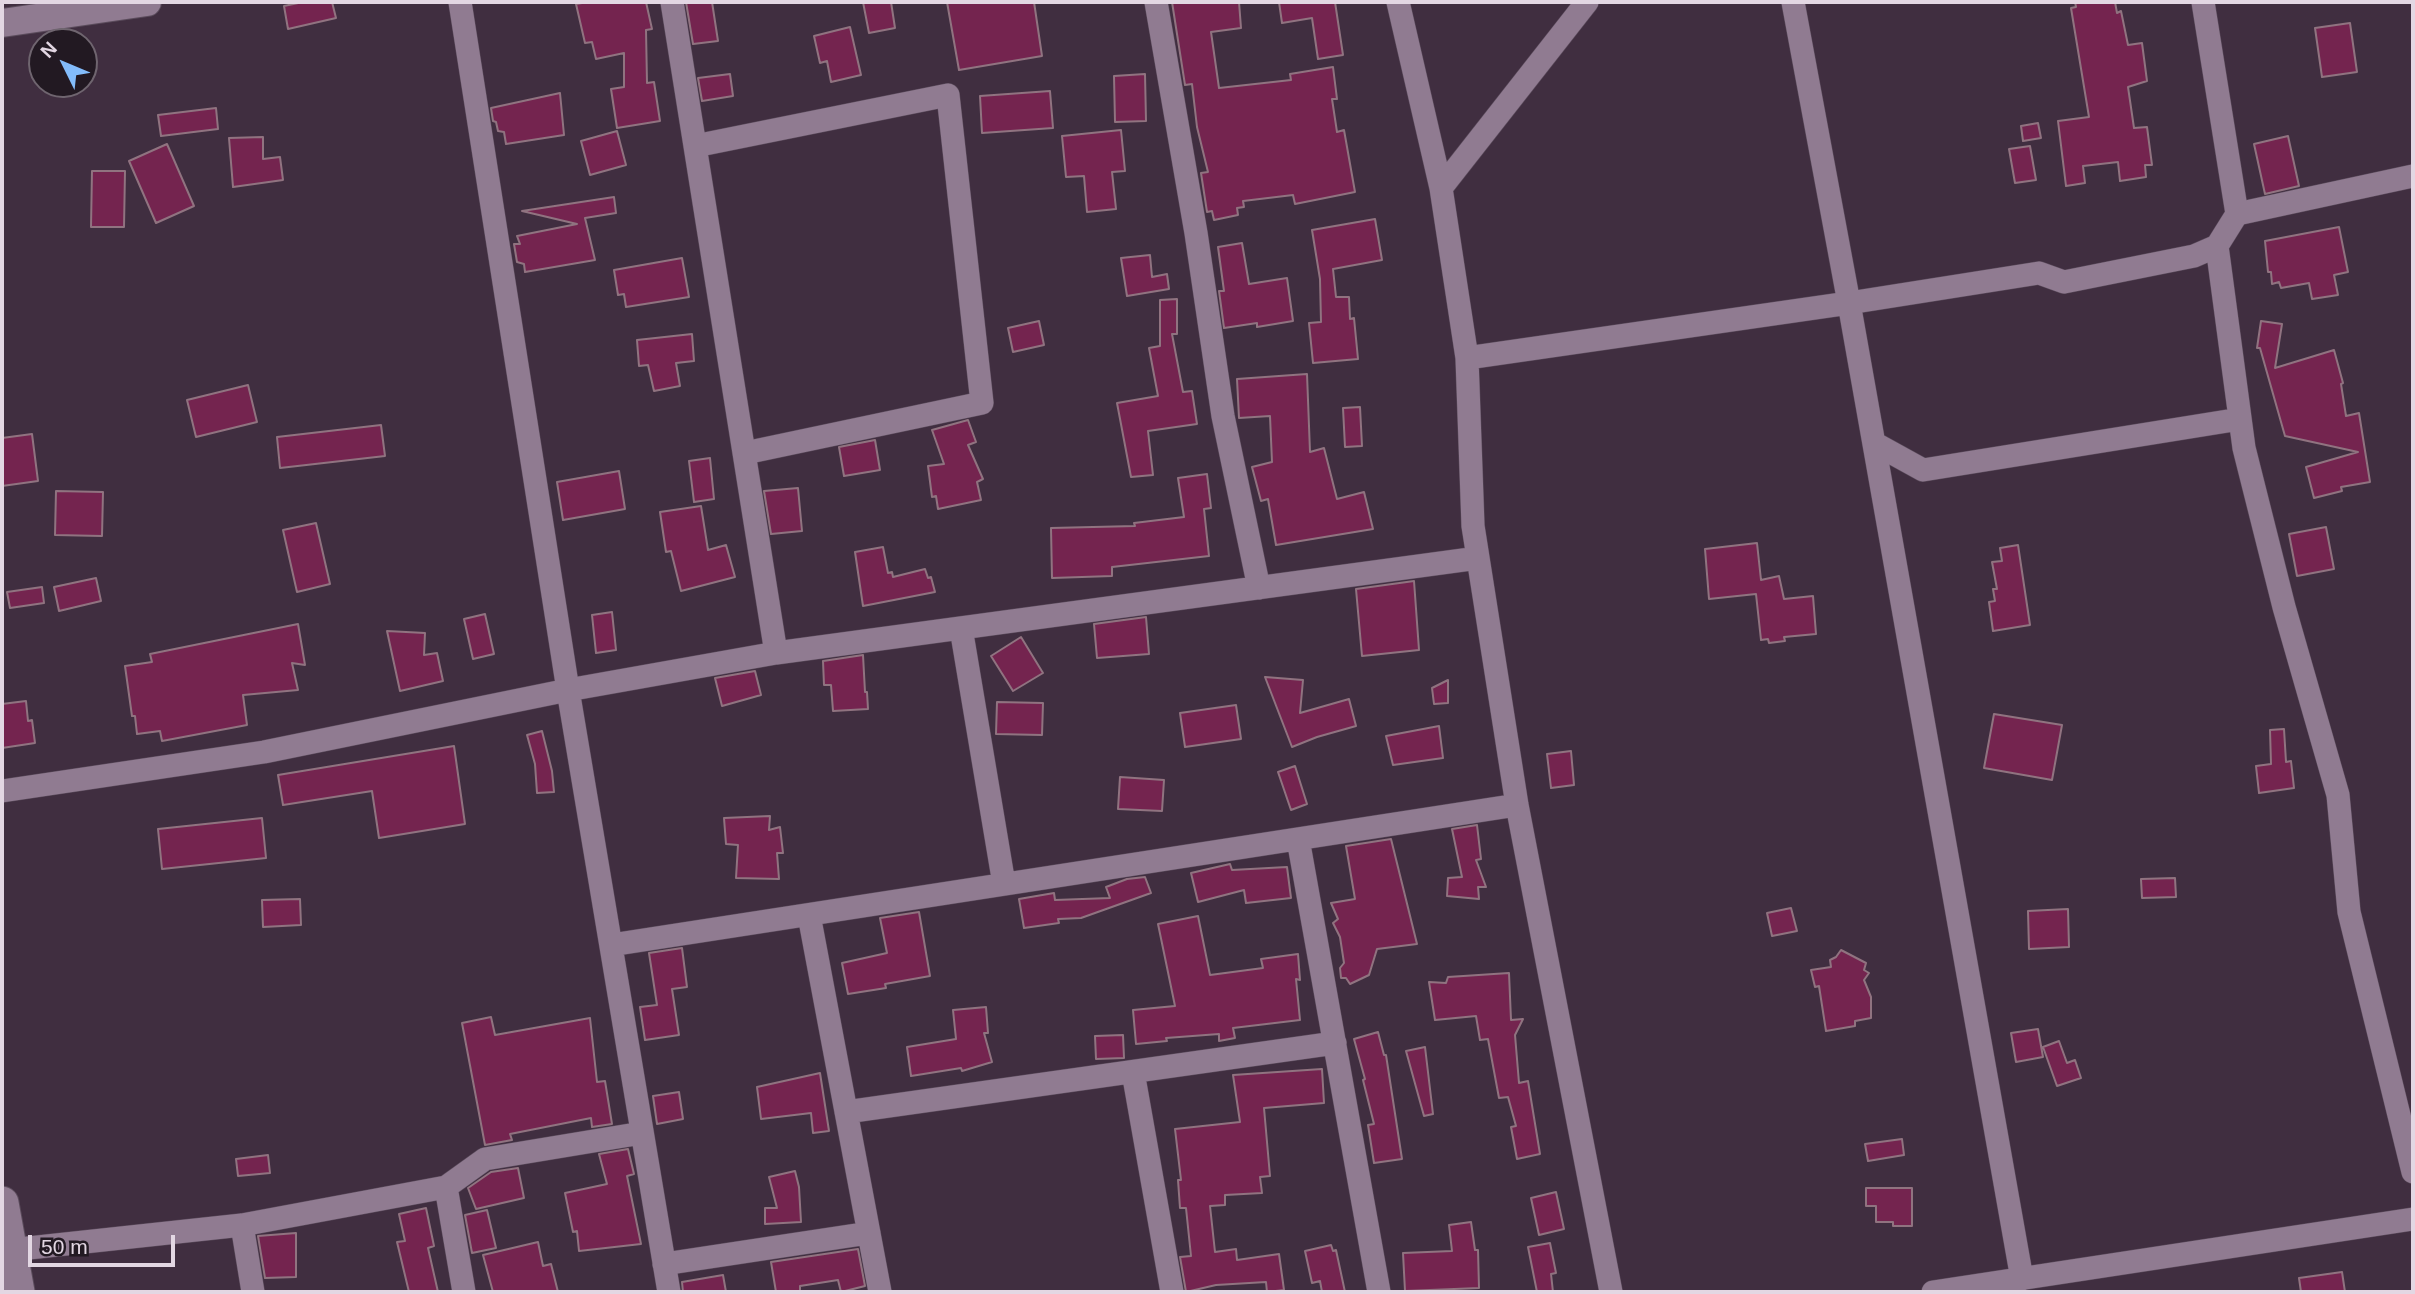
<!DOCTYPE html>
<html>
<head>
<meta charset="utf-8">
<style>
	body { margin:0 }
	#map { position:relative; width:2415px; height:1294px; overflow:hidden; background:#402e40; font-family:Arial,sans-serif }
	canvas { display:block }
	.frame { position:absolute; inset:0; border:4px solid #e3d7e3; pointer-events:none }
	.north { position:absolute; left:28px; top:28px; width:70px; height:70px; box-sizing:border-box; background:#221922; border:2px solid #6f656f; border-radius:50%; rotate:313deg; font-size:19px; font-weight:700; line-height:28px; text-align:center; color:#e3d7e3 }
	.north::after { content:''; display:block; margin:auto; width:24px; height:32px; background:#83bcfb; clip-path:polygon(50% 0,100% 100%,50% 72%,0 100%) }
	.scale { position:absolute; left:28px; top:1235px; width:147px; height:32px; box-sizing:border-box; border:4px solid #e3d7e3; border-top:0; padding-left:9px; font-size:21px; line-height:24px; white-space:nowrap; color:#e3d7e3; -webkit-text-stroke:5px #221922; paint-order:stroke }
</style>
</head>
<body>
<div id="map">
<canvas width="2415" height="1294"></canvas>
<div class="frame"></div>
<div class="north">N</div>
<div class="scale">50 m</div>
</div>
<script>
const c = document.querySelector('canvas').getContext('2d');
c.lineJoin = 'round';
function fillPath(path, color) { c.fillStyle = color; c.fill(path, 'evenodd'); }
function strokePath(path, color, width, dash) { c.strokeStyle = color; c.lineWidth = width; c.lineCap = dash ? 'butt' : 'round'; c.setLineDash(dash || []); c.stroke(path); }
const building = new Path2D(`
	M303 2H332L336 18 288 29 284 6Z
	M588 2H646L652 29 646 30 647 83 654 82 660 121 617 128 611 89 624 87V53L596 59 592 42 585 43 576 4Z
	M686 2H712L718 41 693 44Z
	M863 2H891L895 28 869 33Z
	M947 2H1034L1042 56 959 70Z
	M1172 2H1239L1241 28 1211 32 1219 88 1291 80 1290 74 1333 67 1337 99H1332L1337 132 1344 130 1355 192 1295 204 1293 195 1243 201 1244 207 1237 208 1238 215 1214 220 1212 211 1207 212 1201 173 1208 172 1197 127 1192 84 1185 85Z
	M1279 2H1335L1343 55 1318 59 1312 18 1282 23Z
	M2075 2H2115L2117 13 2121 11 2128 45 2142 43 2147 81 2128 87 2134 128 2147 127 2152 165H2145L2146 177 2120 181 2118 162 2083 166 2085 183 2066 186 2058 121 2089 117 2071 8 2076 7Z
	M2350 23 2357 72 2322 77 2315 28Z
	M850 27 861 75 831 82 827 61 820 63 814 36Z
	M730 74 733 96 702 101 698 78Z
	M1145 74 1146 121 1115 122 1114 76Z
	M1050 91 1053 128 982 133 980 96Z
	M560 93 564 135 506 144 504 132 498 131 496 122 493 121 491 108Z
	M216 108 218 129 161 136 158 115Z
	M2038 123 2041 138 2023 141 2021 126Z
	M1121 130 1125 171 1112 172 1116 209 1087 212 1084 176 1066 177 1062 136Z
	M617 131 626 165 590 175 581 141Z
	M2288 136 2299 186 2265 194 2254 144Z
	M263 137V159L280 157 283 180 233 187 229 138Z
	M167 144 194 206 156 223 129 161Z
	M2030 146 2036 180 2015 183 2009 149Z
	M92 171H125L124 227H91Z
	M614 197 616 213 585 218 595 260 525 272 524 264 517 262 514 244H520L517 236 577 224 522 211Z
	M1375 219 1382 260 1333 269 1336 297H1349L1350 319 1354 318 1358 359 1313 363 1309 323 1321 322 1320 279 1312 230Z
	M2339 227 2348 272 2334 275 2338 295 2312 299 2309 283 2281 288 2279 282 2272 284 2271 272H2268L2265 241Z
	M1242 243 1249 284 1287 278 1293 321 1257 327V323L1224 328 1219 291H1224L1218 247Z
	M1150 255 1152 277 1167 274 1169 289 1127 296 1121 258Z
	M682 258 689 297 626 307 624 294 618 295 614 270Z
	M1177 299V334H1172L1183 392 1192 391 1197 424 1148 431 1153 475 1131 477 1117 403 1158 396 1149 348 1160 346V300Z
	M1039 321 1044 345 1013 352 1008 328Z
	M2261 321 2282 324 2275 368 2334 350 2343 383 2341 384 2346 416 2359 413 2370 482 2341 487 2342 491 2314 498 2306 467 2358 452 2285 436 2260 348H2257Z
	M692 334 694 361 676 363 680 386 654 391 648 365 639 366 637 340Z
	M1307 374 1310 452 1324 448 1337 499 1364 492 1373 529 1276 545 1268 499 1261 501 1252 467 1272 462 1270 416 1239 418 1237 379Z
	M248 385 257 422 196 437 187 400Z
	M1360 407 1362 446 1345 447 1343 408Z
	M968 420 976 442 968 445 983 479 977 482 981 500 938 509 936 496 932 497 928 466 944 464 932 430Z
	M381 425 385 456 280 468 277 437Z
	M32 434 38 481 2 486V438Z
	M875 440 880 470 844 476 839 447Z
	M710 458 714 499 694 502 689 461Z
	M619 471 625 509 563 520 557 482Z
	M1207 474 1211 508 1204 509 1209 556 1112 567V576L1052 578 1051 528 1135 526 1134 523 1184 517 1178 478Z
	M798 488 802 531 771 534 764 491Z
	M56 491 103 492 102 536 55 535Z
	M701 506 708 550 726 545 735 577 681 591 671 551 666 552 660 512Z
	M316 523 330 584 297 592 283 530Z
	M2326 527 2334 569 2297 576 2289 534Z
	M1757 543 1761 580 1779 576 1784 599 1813 596 1816 634 1784 637 1785 641 1769 643 1768 639 1761 640 1756 594 1709 599 1705 549Z
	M2018 545 2030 625 1993 631 1989 602 1995 601 1993 589H1997L1992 562 2002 561 2000 548Z
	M883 547 888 573 892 572 893 577 925 569 928 578 931 577 935 592 863 606 855 552Z
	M96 578 101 601 59 611 54 587Z
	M1414 581 1419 650 1362 656 1356 589Z
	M42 587 44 603 10 608 7 592Z
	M612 612 616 650 596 653 592 615Z
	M485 614 494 654 473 659 464 619Z
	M1146 617 1149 654 1097 658 1094 624Z
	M298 624 305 665 292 663 298 690 243 695 247 725 162 741 160 731 137 734 135 716H132L125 666 152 662 150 654Z
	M387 631 425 633 424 655 437 653 443 681 400 691Z
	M1021 637 1043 673 1013 691 991 656Z
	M863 655 865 692H867L868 709 833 711 831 685H824L823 661Z
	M755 671 761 695 722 706 715 678Z
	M1265 677 1303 680 1300 713 1349 699 1356 726 1317 737 1292 747Z
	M1448 680V703L1434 704 1432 688Z
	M26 701 28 721 32 720 35 743 2 748V704Z
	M997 702 1043 703 1042 735 996 734Z
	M1236 705 1241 739 1185 747 1180 713Z
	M1994 714 2062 725 2052 780 1984 768Z
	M1439 726 1443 758 1393 765 1386 736Z
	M2284 729 2286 762 2291 761 2294 788 2259 793 2256 766 2271 764 2270 730Z
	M542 731 552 771 554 792 537 793 535 764 527 735Z
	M454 746 465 824 379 838 372 791 283 805 278 775Z
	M1571 751 1574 785 1551 788 1547 754Z
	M1295 766 1307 804 1291 810 1278 772Z
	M1120 777 1164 780 1162 811 1118 809Z
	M770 816 769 830 780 827 783 853H777L779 879 736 878 738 845 726 844 724 818Z
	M262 818 266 858 162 869 158 829Z
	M1477 825 1481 859 1476 860 1486 887H1478L1479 899 1447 896 1448 878 1462 877 1452 829Z
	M1391 839 1417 944 1377 949 1369 975 1350 984 1346 978H1341L1340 968 1344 963 1340 937 1333 923 1338 919 1331 903 1355 899 1346 846Z
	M1230 864 1232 870 1287 867 1291 898 1246 903 1244 890 1198 902 1191 873Z
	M1145 877 1151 893 1081 918 1058 919 1059 923 1024 928 1019 899 1054 893 1055 900 1110 898 1106 887 1127 879Z
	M2175 878 2176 897 2142 898 2141 879Z
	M300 899 301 925 263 927 262 900Z
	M1791 908 1797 931 1772 936 1767 913Z
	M2068 909 2069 947 2029 949 2028 911Z
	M919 912 930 976 885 984 886 988 848 994 842 963 887 953 880 918Z
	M1198 916 1210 975 1263 968 1261 959 1298 954 1300 980 1296 979 1300 1020 1233 1028 1235 1038 1219 1041V1034L1166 1038 1167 1041 1136 1044 1133 1010 1175 1006 1158 924Z
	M682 948 687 987 672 989 679 1035 645 1040 640 1007 657 1005 649 953Z
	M1841 950 1866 963 1864 970 1869 973 1864 980 1871 997V1018L1855 1021V1026L1826 1031 1819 986 1815 987 1811 970 1831 967 1830 960 1836 957Z
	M1509 973 1511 1020 1523 1019 1515 1035 1519 1083 1528 1081 1540 1154 1517 1159 1511 1127 1516 1126 1508 1097 1499 1098 1488 1039 1480 1040 1476 1016 1435 1020 1429 982 1446 983 1448 977Z
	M986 1007 988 1033H984L992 1062 962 1071 961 1068 911 1076 907 1047 956 1039 953 1010Z
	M491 1017 495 1035 590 1018 597 1082 605 1081 612 1124 592 1127 591 1118 510 1134 512 1140 485 1145 462 1023Z
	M2038 1029 2043 1057 2016 1062 2011 1033Z
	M1378 1032 1384 1055H1386L1402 1159 1374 1163 1368 1125 1374 1124 1363 1080 1365 1079 1354 1039Z
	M1123 1035 1124 1058 1096 1059 1095 1036Z
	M2059 1041 2067 1063 2075 1060 2081 1078 2057 1086 2043 1047Z
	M1425 1047 1433 1114 1424 1116 1406 1051Z
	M1322 1069 1324 1103 1264 1108 1270 1176 1260 1177 1262 1193 1225 1195V1205L1210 1206 1215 1252 1236 1249 1237 1260 1279 1254 1284 1290 1267 1292 1266 1282 1216 1285 1186 1292 1180 1257 1191 1256 1186 1208H1180L1178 1180H1181L1175 1129 1240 1122 1233 1075Z
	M820 1073 829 1131 813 1133 811 1113 761 1119 757 1087Z
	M679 1092 683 1119 657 1124 653 1096Z
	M1902 1139 1904 1155 1868 1161 1865 1144Z
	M628 1149 634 1174 627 1176 641 1244 579 1251 577 1231 573 1232 565 1193 607 1184 599 1154Z
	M268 1155 270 1173 238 1176 236 1159Z
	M518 1168 524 1198 476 1209 468 1188 491 1172Z
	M795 1171 799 1187 801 1222 765 1224V1208H777L769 1177Z
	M1866 1188H1912V1226H1893V1222H1876V1206H1866Z
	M1556 1192 1564 1229 1539 1235 1531 1198Z
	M426 1208 434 1246 428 1248 438 1292H409L397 1242 405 1241 399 1214Z
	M487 1210 496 1248 472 1253 465 1215Z
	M1471 1222 1475 1250H1478L1479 1288 1405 1291 1403 1253 1452 1251 1449 1225Z
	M296 1233V1277L265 1278 258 1236Z
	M538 1242 543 1266 551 1264 558 1292H493L483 1255Z
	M1550 1243 1556 1273 1551 1274 1553 1292H1537L1528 1247Z
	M1331 1245 1333 1251 1336 1250 1345 1292H1322L1320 1281 1312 1283 1305 1251Z
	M858 1249 865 1286 841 1292 838 1280 800 1286V1292H776L771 1262Z
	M2342 1272 2345 1292H2301L2299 1278Z
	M723 1275 726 1292H683L682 1282Z`);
const minor = new Path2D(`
	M460 2 568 690 669 1292
	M672 2 776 653
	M1156 2 1196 233 1223 416 1259 588
	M1398 2 1441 188 1467 358 1473 526 1517 805 1611 1292
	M1793 2 1849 303 2039 273 2064 282 2194 256 2217 246 2237 214 2203 2
	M695 146 948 95 982 403 745 453
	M1441 188 1587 2
	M2237 214 2413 176
	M2217 246 2244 448 2284 607 2338 795 2349 912 2413 1172
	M1467 358 1849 303 2022 1279
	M1874 443 1923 470 2240 419
	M961 628 1004 884
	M2 791 264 752 568 690 776 653 1478 558
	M1298 839 1379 1292
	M809 915 880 1292
	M611 945 1517 805
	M1133 1072 1172 1292
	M846 1112 1335 1043
	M446 1187 464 1292
	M242 1225 253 1292
	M10 1250 242 1225 446 1187 485 1159 642 1133
	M664 1264 869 1233
	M1933 1292 2413 1219`);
const tertiary = new Path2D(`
	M2 23 147 2`);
const secondary = new Path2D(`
	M2 1203 18 1292`);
fillPath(building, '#74244f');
strokePath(building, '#907380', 2);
strokePath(minor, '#5b4c5c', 24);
strokePath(tertiary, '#5b4c5c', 30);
strokePath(secondary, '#5b4c5c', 35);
strokePath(minor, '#907b91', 23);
strokePath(tertiary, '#907b91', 28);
strokePath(secondary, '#907b91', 33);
</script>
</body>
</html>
